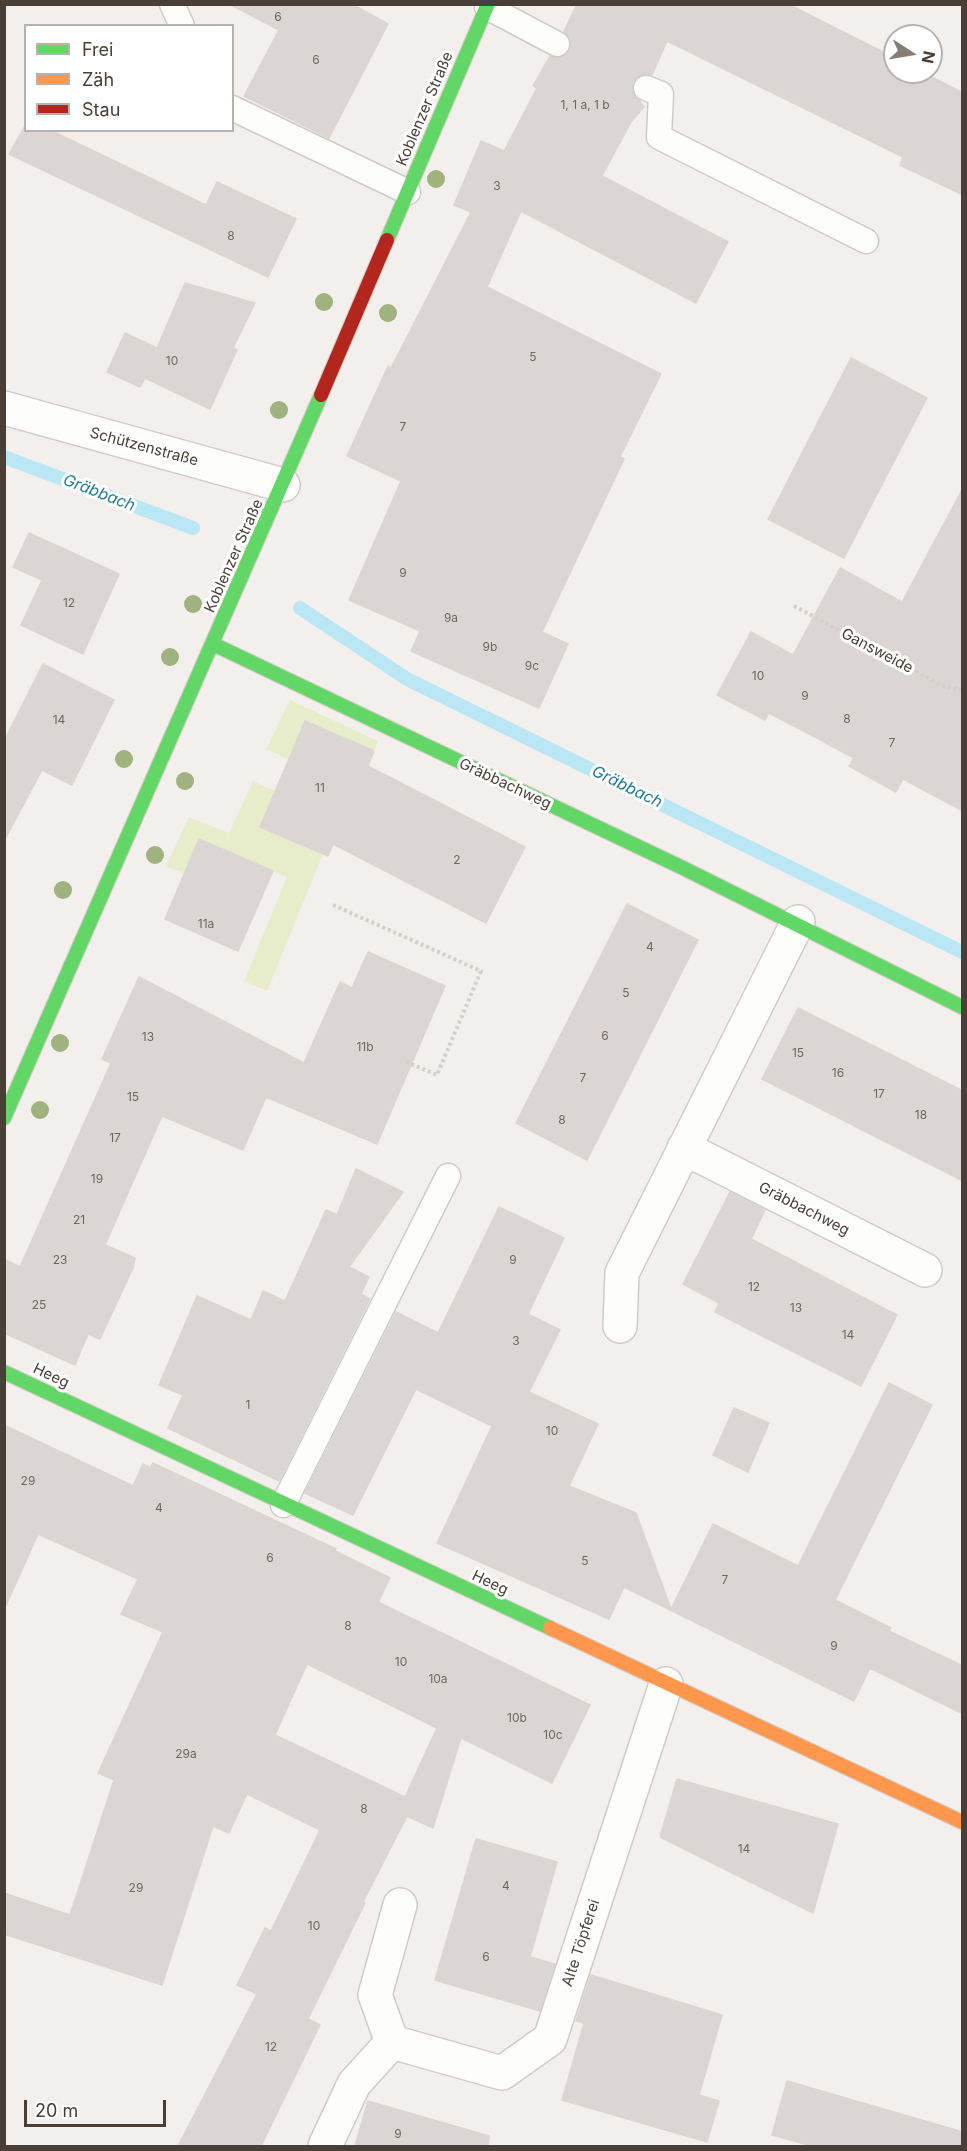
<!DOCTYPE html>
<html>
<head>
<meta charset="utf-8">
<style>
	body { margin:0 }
	#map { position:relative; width:967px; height:2151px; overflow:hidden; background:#f3efec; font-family:Inter,sans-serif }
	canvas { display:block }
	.frame { position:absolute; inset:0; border:6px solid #4a3f37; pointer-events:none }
	.legend { position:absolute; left:24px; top:24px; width:210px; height:108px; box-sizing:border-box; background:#fff; border:2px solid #b7b2af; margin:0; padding:8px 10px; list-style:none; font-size:18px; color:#4a3f37 }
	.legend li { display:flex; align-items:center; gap:12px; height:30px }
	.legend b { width:30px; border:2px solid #b7b2af }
	.north { position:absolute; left:883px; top:24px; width:60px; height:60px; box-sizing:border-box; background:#fff; border:2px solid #b7b2af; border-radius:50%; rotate:102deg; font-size:16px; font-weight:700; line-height:24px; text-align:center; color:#4a3f37 }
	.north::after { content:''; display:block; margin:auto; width:21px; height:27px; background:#857d76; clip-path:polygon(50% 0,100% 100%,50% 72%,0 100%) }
	.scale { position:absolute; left:24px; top:2100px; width:142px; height:27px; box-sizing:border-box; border:3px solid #4a3f37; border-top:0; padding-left:8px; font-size:18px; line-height:21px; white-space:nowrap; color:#4a3f37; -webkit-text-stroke:4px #fff; paint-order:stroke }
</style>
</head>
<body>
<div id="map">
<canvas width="967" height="2151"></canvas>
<div class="frame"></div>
<ul class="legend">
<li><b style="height:8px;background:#63d668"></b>Frei</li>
<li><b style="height:8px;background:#ff974d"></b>Zäh</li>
<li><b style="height:8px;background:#b3261e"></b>Stau</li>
</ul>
<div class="north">N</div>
<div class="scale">20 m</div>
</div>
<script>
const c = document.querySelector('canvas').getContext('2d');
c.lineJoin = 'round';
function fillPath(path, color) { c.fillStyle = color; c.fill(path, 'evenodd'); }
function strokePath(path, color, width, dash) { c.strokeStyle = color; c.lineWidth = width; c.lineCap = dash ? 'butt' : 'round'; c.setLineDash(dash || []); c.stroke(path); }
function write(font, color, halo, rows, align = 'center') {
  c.font = font + ' Inter,sans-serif'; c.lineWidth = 6; c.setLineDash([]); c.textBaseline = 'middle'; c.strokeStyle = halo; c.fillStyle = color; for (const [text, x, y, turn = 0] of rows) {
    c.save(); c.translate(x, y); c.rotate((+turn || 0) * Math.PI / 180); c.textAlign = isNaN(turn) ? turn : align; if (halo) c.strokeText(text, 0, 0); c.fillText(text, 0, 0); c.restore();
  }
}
const green = new Path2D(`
	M290 700 378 741 374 751 305 721 288 759 266 749Z
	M253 781 275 791 260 827 323 854 267 991 244 981 287 877 199 840 184 874 166 866 189 817 229 833Z`);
const stream = new Path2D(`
	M4 457 193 528
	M300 608 407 679 962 952`);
const building = new Path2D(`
	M229 4H352L388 24 329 138 244 96 279 30Z
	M577 4H788L895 58V72H922L963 93V195L900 165 903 157 667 41 652 75 643 74 633 82 632 91 644 107 631 122 602 176 728 242 696 303 521 211 487 287 661 374 620 457 624 459 542 632 568 644 539 708 411 651 420 631 349 600 401 481 347 456 388 366 391 368 471 212 454 205 481 141 504 151 537 88 533 86 550 56 558 58 570 50 569 37 564 31Z
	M26 124V130H50L206 205 217 182 296 219 268 277 9 154Z
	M185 283 255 303 233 348 237 350 210 409 145 378 140 387 107 372 125 333 157 348Z
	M851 358 927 398 844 558 768 519Z
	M963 488V811L903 779 896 792 849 766 854 758 811 735 769 713 765 720 717 695 751 632 793 655 840 568 902 602Z
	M29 533 119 574 83 654 21 625 42 580 13 567Z
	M43 664 114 700 72 785 42 770 4 841V741Z
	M305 721 374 751 368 766 525 847 486 923 333 844 328 856 260 827Z
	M199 839 273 871 238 951 165 919Z
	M627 904 698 940 587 1160 516 1123Z
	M368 952 445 986 377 1144 266 1097 243 1150 162 1116 105 1245 135 1258 133 1268 100 1339 88 1334 75 1365 4 1333V1259L20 1267 111 1063 102 1059 139 977 304 1063 340 982 352 988Z
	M798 1008 963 1091V1181L762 1079Z
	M356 1169 403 1192 349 1267 369 1277 361 1294 370 1299 279 1481 168 1428 183 1395 159 1385 197 1296 251 1320 263 1291 285 1301 326 1210 337 1215Z
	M730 1192 765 1210 751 1239 897 1315 861 1386 715 1312 719 1303 683 1284Z
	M499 1207 564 1238 528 1314 560 1330 529 1392 598 1424 569 1486 636 1513 671 1609 713 1524 798 1566 889 1383 932 1405 835 1600 891 1628 889 1631 963 1666V1714L870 1668 854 1701 624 1587 609 1619 437 1543 492 1426 416 1389 353 1515 305 1493 396 1312 438 1333Z
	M734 1408 769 1423 748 1472 713 1455Z
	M4 1425 133 1486 143 1464 150 1468 153 1463 336 1549 335 1551 390 1578 378 1602 590 1705 552 1783 461 1738 433 1828 407 1816 363 1902 365 1903 308 2019 320 2025 261 2146H178L257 1994 237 1985 265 1928 271 1931 320 1830 247 1794 229 1833 213 1826 162 1985 4 1934V1893L70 1915 114 1780 98 1773 163 1632 121 1614 138 1579 38 1534 4 1610ZM307 1664 437 1728 405 1797 275 1735Z
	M677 1779 838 1824 813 1913 660 1837Z
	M476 1839 557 1862 530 1957 555 1964 540 2011 435 1980Z
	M591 1975 722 2015 699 2095 719 2101 707 2142 562 2100 584 2023 576 2021Z
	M787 2081 963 2132V2146H812L772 2135Z
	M368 2101 489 2136 488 2146H355Z`);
const path = new Path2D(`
	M794 606 944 687 962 690
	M333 905 481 971 437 1075 406 1062`);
const lane = new Path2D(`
	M172 4 182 26
	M487 7 557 44
	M646 88 661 94 659 137 866 241
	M232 108 408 192
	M283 1505 448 1176`);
const street = new Path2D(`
	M4 408 283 485
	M684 1148 925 1270
	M620 1326 622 1273 798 922
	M392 2042 375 1995 400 1905
	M325 2146 354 2084 392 2042 502 2073 550 2039 666 1684`);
const fast = new Path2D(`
	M387 240 488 4
	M213 644 683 868 962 1007
	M4 1118 321 395
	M4 1372 550 1628`);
const slow = new Path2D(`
	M550 1628 962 1822`);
const jam = new Path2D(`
	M321 395 387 240`);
const trees = [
	[436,179],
	[324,302],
	[388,313],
	[279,410],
	[193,604],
	[170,657],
	[124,759],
	[185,781],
	[155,855],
	[63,890],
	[60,1043],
	[40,1110]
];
const numberNames = [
	["6",278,17],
	["6",316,60],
	["1, 1 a, 1 b",585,105],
	["3",497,186],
	["8",231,236],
	["5",533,357],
	["10",172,361],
	["7",403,427],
	["9",403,573],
	["12",69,603],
	["9a",451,618],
	["9b",490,647],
	["9c",532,666],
	["10",758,676],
	["9",805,696],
	["8",847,719],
	["14",59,720],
	["7",892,743],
	["11",320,788],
	["2",457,860],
	["11a",206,924],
	["4",650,947],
	["5",626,993],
	["6",605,1036],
	["13",148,1037],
	["11b",365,1047],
	["15",798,1053],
	["16",838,1073],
	["7",583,1078],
	["17",879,1094],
	["15",133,1097],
	["18",921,1115],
	["8",562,1120],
	["17",115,1138],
	["19",97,1179],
	["21",79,1220],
	["23",60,1260],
	["9",513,1260],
	["12",754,1287],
	["25",39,1305],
	["13",796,1308],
	["14",848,1335],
	["3",516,1341],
	["1",248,1405],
	["10",552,1431],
	["29",28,1481],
	["4",159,1508],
	["6",270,1558],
	["5",585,1561],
	["7",725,1580],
	["8",348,1626],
	["9",834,1646],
	["10",401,1662],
	["10a",438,1679],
	["10b",517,1718],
	["10c",553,1735],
	["29a",186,1754],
	["8",364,1809],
	["14",744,1849],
	["4",506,1886],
	["29",136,1888],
	["10",314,1926],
	["6",486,1957],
	["12",271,2047],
	["9",398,2134]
];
const streetNames = [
	["Koblenzer Straße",425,109,-67],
	["Schützenstraße",144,447,15],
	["Koblenzer Straße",234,556,-66],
	["Gansweide",877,651,28],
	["Gräbbachweg",505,784,25],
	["Gräbbachweg",804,1209,27],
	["Heeg",51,1376,25],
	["Heeg",490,1583,25],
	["Alte Töpferei",581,1943,-72]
];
const waterNames = [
	["Gräbbach",99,493,21],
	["Gräbbach",627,787,26]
];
fillPath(green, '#e7edcb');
strokePath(stream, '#bae7f3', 14);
fillPath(building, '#dbd6d3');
strokePath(building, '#dbd6d2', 1.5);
strokePath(lane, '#d0cbc8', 27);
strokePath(street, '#d0cbc8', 36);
strokePath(fast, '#d4ccc4', 16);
strokePath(slow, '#d4ccc4', 16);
strokePath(jam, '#d4ccc4', 16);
strokePath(path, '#d3cfcb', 4, [3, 3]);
strokePath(lane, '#fdfdfc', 24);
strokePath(street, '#fdfdfc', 33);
strokePath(fast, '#63d668', 14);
strokePath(slow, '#ff974d', 14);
strokePath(jam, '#b3261e', 14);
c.fillStyle = '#9fb27f';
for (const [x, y] of trees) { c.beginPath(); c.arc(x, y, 9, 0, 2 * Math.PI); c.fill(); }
write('12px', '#706660', null, numberNames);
write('15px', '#4a3f37', '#fff', streetNames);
write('italic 16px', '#227a94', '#fff', waterNames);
</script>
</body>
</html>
